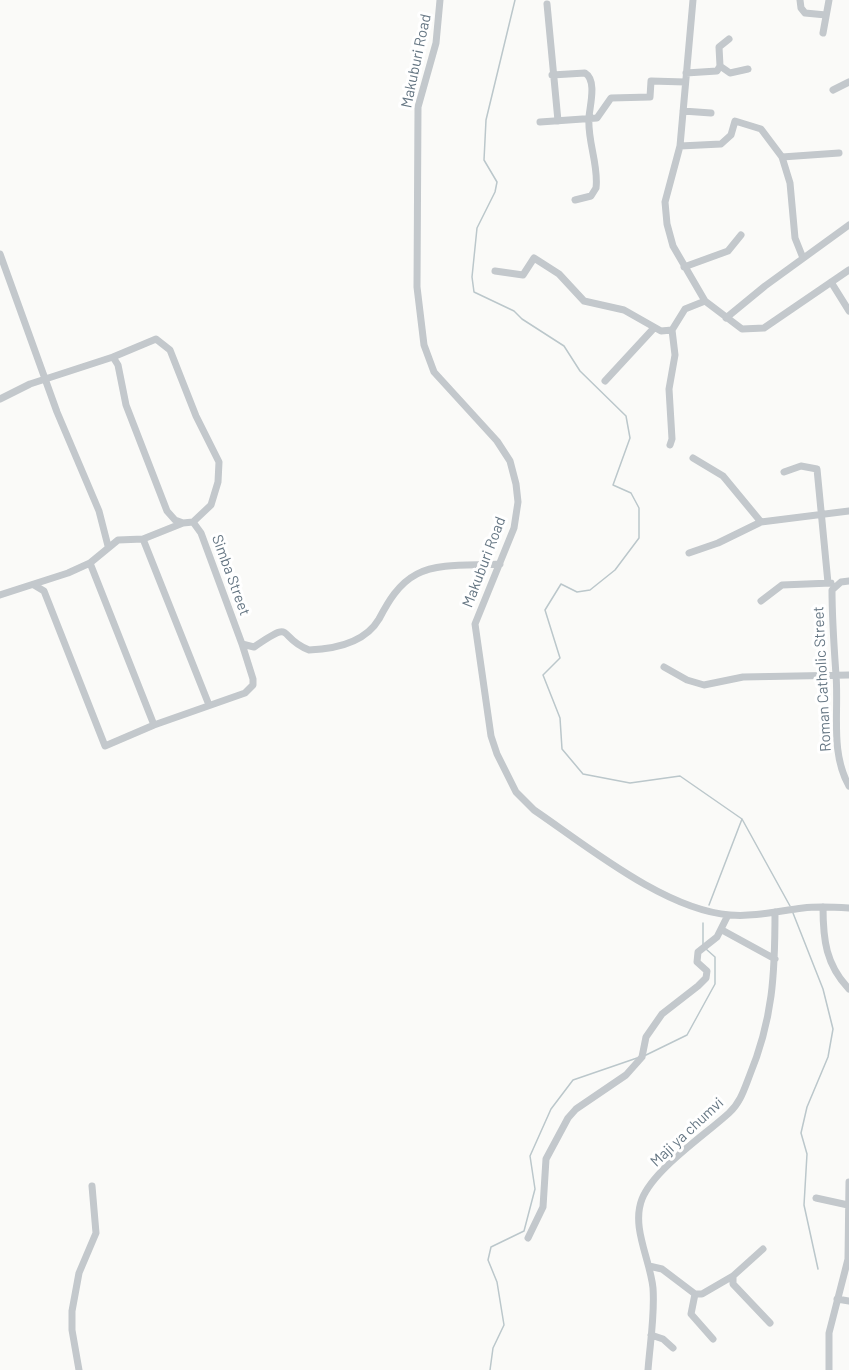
<!DOCTYPE html>
<html>
<head>
<meta charset="utf-8">
<style>
	body { margin:0 }
	canvas { display:block; background:#fafaf8 }
</style>
</head>
<body>
<canvas width="849" height="1370"></canvas>
<script>
const c = document.querySelector('canvas').getContext('2d');
c.lineJoin = 'round';
function strokePath(path, color, width, dash) { c.strokeStyle = color; c.lineWidth = width; c.lineCap = dash ? 'butt' : 'round'; c.setLineDash(dash || []); c.stroke(path); }
function write(font, color, halo, rows, align = 'center') {
  c.font = font + ' Barlow,sans-serif'; c.lineWidth = 6; c.setLineDash([]); c.textBaseline = 'middle'; c.strokeStyle = halo; c.fillStyle = color; for (const [text, x, y, turn = 0] of rows) {
    c.save(); c.translate(x, y); c.rotate((+turn || 0) * Math.PI / 180); c.textAlign = isNaN(turn) ? turn : align; if (halo) c.strokeText(text, 0, 0); c.fillText(text, 0, 0); c.restore();
  }
}
const stream = new Path2D(`
	M515 0 486 120 484 160 497 182 495 192 477 228 472 277 474 292 514 311 522 319 564 346 580 371 626 416 630 438 613 485 631 493 639 508V538L615 570 590 590 577 592 561 584 545 610 560 658 543 675 560 718 562 749 583 774 630 783 680 776 742 819 790 906
	M709 905 742 819
	M793 913 823 989 833 1029 828 1057 807 1107 801 1133 807 1154 804 1205 818 1269
	M703 923V945
	M644 1056 687 1035 715 984V957L706 949
	M490 1370 493 1348 504 1325 497 1282 488 1260 491 1247 524 1231 535 1189 530 1156 551 1109 573 1080 637 1058`);
const minor = new Path2D(`
	M440 0 436 43 418 107 417 287 424 345 434 372 497 441 510 461 516 484 518 502 514 528 475 624 491 736 497 754 516 792 534 810C587 846 665 910 730 915 755 917 778 911 803 908 818 906 834 907 849 908
	M693 0 680 146 665 202 667 224 673 246 705 301 742 329 764 328 849 270
	M800 0 801 8 805 13 826 15
	M547 4 558 121
	M823 33 829 0
	M720 66 730 73 748 69
	M686 73 717 71 720 66 719 47 729 39
	M552 75 585 73C597 80 590 105 589 117 587 141 599 165 596 188L591 196 575 200
	M833 90 849 82
	M683 111 711 113
	M540 122 597 118 611 98 650 97 651 81 685 82
	M680 146 721 144 731 135 735 121 761 129 782 157 790 183 795 238 803 258
	M782 157 839 153
	M0 254 57 412 99 511 108 546
	M684 267 728 251 741 235
	M495 271 523 275 534 258 559 274 584 301 624 310 661 331 672 330 685 309 705 301
	M831 282 849 311
	M726 318 765 286 849 225
	M113 357 156 339 170 350 196 416 219 462 218 482 211 505 193 522
	M605 381 654 328
	M0 399 30 384 113 357 118 365 126 405 167 511 175 520 183 523
	M670 445 672 439 669 389 675 355 672 330
	M693 458 723 476 761 522
	M784 472 801 466 817 469 828 583
	M143 539 209 705
	M689 553 718 543 761 522 849 511
	M90 563 154 725
	M849 581 841 582 832 590C832 619 834 646 836 675 839 712 830 752 849 786
	M34 585 44 591 105 746 154 725 245 693 253 685V679L242 644
	M0 595 68 573 90 563 118 540 143 539 183 523 193 522 201 533 242 644 254 647C296 618 276 637 309 650 334 649 365 643 379 619 388 602 398 584 417 574 439 562 475 566 500 564
	M761 601 782 585 831 583
	M664 667 687 680 704 685 743 677 849 675
	M823 907C823 940 826 965 849 989
	M722 930 775 959
	M816 1198 848 1205
	M528 1238 543 1207 546 1159 568 1118 576 1109 626 1075 642 1057 646 1037 662 1014 698 986 706 978 707 971 697 962 698 952 717 937 728 915
	M763 1249 733 1276V1284L770 1323
	M649 1266 662 1269 695 1294 691 1314 713 1339
	M695 1294H702L733 1276
	M837 1299 849 1301
	M651 1335 663 1339 673 1348
	M79 1370 72 1330V1311L79 1273 96 1233 92 1186
	M648 1370C650 1343 655 1315 653 1288 650 1259 631 1227 642 1199 654 1169 705 1135 729 1113 740 1103 744 1090 749 1077 773 1019 775 974 775 912
	M829 1370V1333L848 1259 849 1182`);
const streetNames = [
	["Makuburi Road",416,61,-78],
	["Makuburi Road",484,562,-69],
	["Simba Street",231,575,70],
	["Roman Catholic Street",822,679,-93],
	["Maji ya chumvi",687,1132,-43]
];
strokePath(stream, '#bbc7cb', 1.5);
strokePath(minor, '#c3c8cc', 7);
write('15px', '#657683', '#fff', streetNames);
</script>
</body>
</html>
